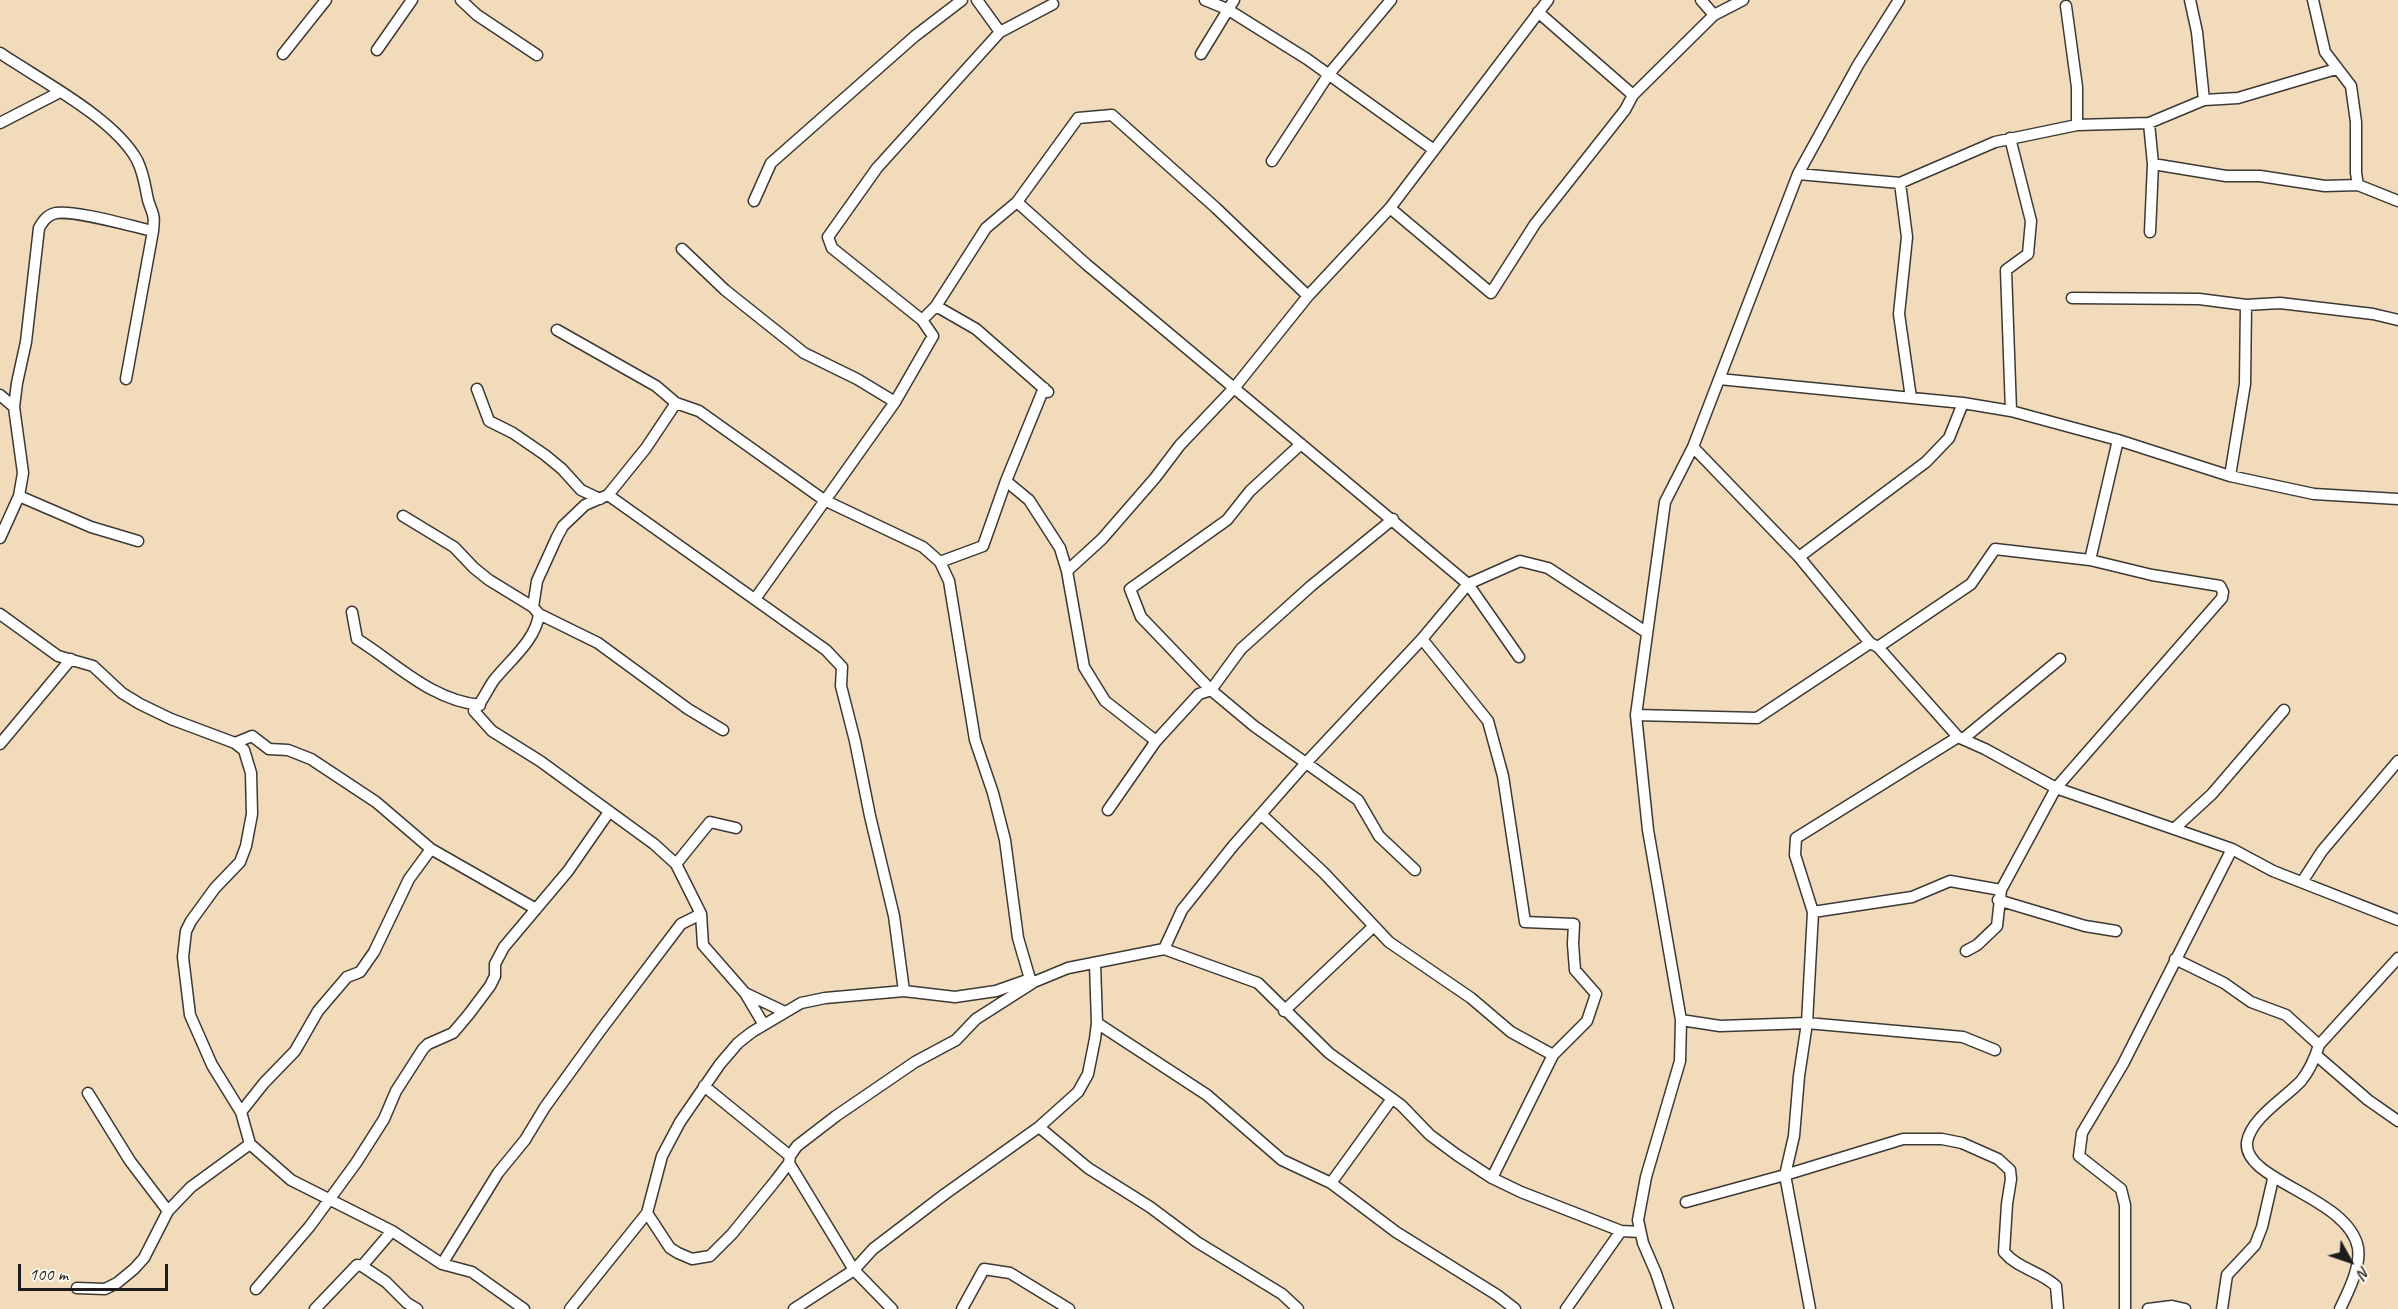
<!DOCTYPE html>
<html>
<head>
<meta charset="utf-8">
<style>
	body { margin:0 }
	#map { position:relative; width:2398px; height:1309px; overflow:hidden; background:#f1dbba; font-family:Caveat,sans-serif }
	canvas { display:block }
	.north { position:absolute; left:2320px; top:1231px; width:60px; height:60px; -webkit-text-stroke:4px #fbf7ec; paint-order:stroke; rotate:130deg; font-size:16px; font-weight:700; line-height:24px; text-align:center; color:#1c1c1c }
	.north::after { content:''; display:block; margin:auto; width:21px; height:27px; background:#1c1c1c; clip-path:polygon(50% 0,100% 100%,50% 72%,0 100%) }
	.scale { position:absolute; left:18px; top:1264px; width:150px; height:27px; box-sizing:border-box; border:3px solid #1c1c1c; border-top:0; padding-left:8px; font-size:18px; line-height:21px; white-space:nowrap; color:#1c1c1c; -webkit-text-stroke:4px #fbf7ec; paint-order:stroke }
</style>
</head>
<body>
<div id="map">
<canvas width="2398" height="1309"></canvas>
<div class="north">N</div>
<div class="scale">100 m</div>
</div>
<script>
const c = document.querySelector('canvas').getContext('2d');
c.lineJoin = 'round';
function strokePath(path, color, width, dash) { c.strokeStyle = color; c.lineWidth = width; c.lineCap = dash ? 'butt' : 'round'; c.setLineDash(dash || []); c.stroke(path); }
const street = new Path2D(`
	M461 0 477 15 537 55
	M977 0 1000 32
	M1205 0 1227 9 1307 59 1434 150
	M1701 0 1714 15
	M2190 0 2197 32 2204 100
	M2313 0 2325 52 2351 86 2356 122V173L2358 185
	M2066 6 2077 87V125
	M1538 12 1633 95
	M377 50 412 0
	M0 53C40 80 114 118 137 160 144 174 145 186 148 200 153 216 155 213 153 231
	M283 54 326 0
	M1201 54 1234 0
	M0 123 60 92
	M2149 123 2153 164 2150 232
	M2010 138 2031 221 2028 254 2006 270 2011 411
	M1272 161 1329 74 1391 0
	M2153 164 2226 176H2260L2325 186 2358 185 2398 201
	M1798 174 1900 183 1995 142 2077 125 2149 123 2204 100 2238 98 2336 69
	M1900 183 1907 237 1899 314 1911 398
	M754 201 771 163 915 36 962 0
	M1017 202 1086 264 1468 584 1519 657
	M1390 208 1491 293 1535 224 1625 110 1633 95 1714 15 1743 0
	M682 249 725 290 804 353 857 379 895 402
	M2072 298 2199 299 2246 305 2280 303 2373 314 2398 320
	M936 306 976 329 1048 392
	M922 320 832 248 828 237 877 168 1000 32 1053 4
	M557 330 656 386 676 403 699 411 824 500 923 547 940 562 949 581 975 740 993 793 1005 840 1018 938 1030 979
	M1719 379 1963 403 2011 411 2118 440 2230 476 2314 494 2398 499
	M1044 388 1006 481 1029 500 1060 548 1067 571 1084 667 1105 701 1156 741
	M477 389 489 421 513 433 545 455 562 469 581 490 600 499
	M0 395 14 407
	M1301 444 1250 491 1227 520 1130 589 1141 617 1211 690 1254 726 1358 800 1379 836 1415 870
	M1693 447 1799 557 1870 643 1878 647 1958 737 1985 749 2056 788 2232 849 2273 871 2398 920
	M2230 476 2245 384 2246 305
	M608 495 826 650 842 667 841 686 855 741 870 816 894 916 904 991
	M19 496 91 527 138 541
	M403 516 454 547 474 568 489 580 533 607 539 614 598 643 688 709 723 730
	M0 538 19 496 23 473 14 407 17 383 26 342 39 228C43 221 47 215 56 213 76 210 131 226 153 231L126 379
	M1799 557 1926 462 1949 438 1963 403
	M2090 560 2118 440
	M940 562 983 546 1006 481
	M1067 571 1102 539 1155 478 1180 445 1235 387 1308 296 1390 208 1548 0
	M755 599 895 402 933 336 922 320 936 306 986 228 1017 202 1078 118 1112 115 1216 208 1308 296
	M533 607 537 581 557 537 563 526 585 505 608 495 646 448 676 403
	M352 612 357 639C397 664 431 700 480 705
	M0 614 58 656 93 666 122 693 140 704 171 719 235 743 244 750 251 773 252 814 246 846 240 862 215 888 191 921 186 931 183 957 190 1015 212 1065 241 1112 250 1144 291 1180 392 1231 442 1264 472 1272 524 1309
	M539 614C536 640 510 660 494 680 487 690 482 702 474 711L492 731 540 761 654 844 676 864 701 914 703 945 745 993 764 1025
	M1422 639 1488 721 1503 776 1525 922 1574 924 1573 944 1575 970 1596 994 1587 1021 1553 1055 1492 1178
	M1878 647 1971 584 1995 549 2090 560 2152 575 2220 586 2223 592 2222 598 2056 788 2001 890 1997 926 1977 945 1966 951
	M1636 715 1757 718 1870 643
	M1963 739 2060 659
	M235 743 252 736 269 749 288 750 311 759 376 802 431 849 536 909
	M0 744 71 659
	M1108 810 1156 741 1199 694 1211 690 1241 649 1311 586 1393 519
	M1262 815 1324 873 1389 942 1471 998 1511 1032 1553 1055
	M2175 828 2212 794 2284 710
	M676 864 710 822 736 828
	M2302 882 2322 851 2398 761
	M1998 900 2085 926 2116 931
	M1813 912 1912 897 1950 881 2001 890
	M1164 949 1182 910 1233 846 1306 763 1422 639 1468 584 1520 561 1548 568 1646 632
	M2175 959 2224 983 2251 1002 2286 1015 2319 1045
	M745 993 785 1012
	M1284 1011 1374 926
	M1681 1020 1720 1026 1807 1023 1963 1037 1995 1050
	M1097 1023 1207 1095 1282 1160 1331 1183 1396 1232 1497 1295 1515 1309
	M2316 1055 2368 1100 2398 1121
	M704 1086 790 1156
	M88 1093 130 1161 168 1211
	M241 1112 264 1083 295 1051 318 1011 347 977 360 972 374 952 409 879 431 849
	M1039 1127 1088 1168 1150 1207 1197 1242 1282 1294 1298 1309
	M789 1163 854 1270 892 1309
	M1331 1183 1391 1100
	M1686 1202 1785 1175 1903 1139H1942L1962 1143 1998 1159 2010 1170 2011 1179 2007 1204 2004 1252C2018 1269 2040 1271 2056 1286L2058 1309
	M647 1213 670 1248 678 1253 692 1259 710 1256 732 1234 776 1180 789 1163 790 1156 797 1146 836 1116 915 1062 956 1040 976 1019 1034 982
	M442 1264 498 1173 525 1140 545 1107 600 1031 681 924 701 914
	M362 1266 386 1282 407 1303 417 1309
	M77 1288 105 1289 117 1283 134 1269 144 1258 168 1211 191 1187 250 1144
	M256 1289 310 1226 356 1163 384 1119 396 1091 423 1049 428 1044 453 1033 469 1014 490 986 495 976V964L504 947 568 871 609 812
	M315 1309 357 1265 362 1266 392 1231
	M570 1309 647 1213 662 1156 680 1122 720 1064 738 1043 752 1032 801 1003 825 998 904 991 955 997 996 991 1030 979 1034 982 1068 968 1164 949 1258 983 1329 1053 1401 1105 1430 1135 1457 1155 1492 1178 1521 1192 1621 1231 1640 1232
	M794 1309 854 1270 873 1249 945 1194 1039 1127 1078 1092 1088 1074 1095 1039 1097 1023 1095 964
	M962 1309 984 1269 1010 1273 1069 1309
	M1566 1309 1621 1231
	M1668 1309 1656 1273 1643 1243 1638 1220 1646 1177 1680 1061 1681 1020 1648 830 1636 715 1665 502 1693 447 1798 174 1858 65 1899 0
	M1810 1309 1785 1175 1794 1136 1799 1076 1807 1023 1813 912 1795 855 1796 838 1958 737
	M2125 1309V1205L2121 1189 2079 1156 2082 1133 2123 1064 2232 849
	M2148 1309 2172 1306 2185 1309
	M2222 1309 2227 1275 2255 1245 2262 1227 2273 1179
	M2340 1309C2348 1292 2361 1267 2358 1248 2349 1197 2242 1181 2247 1142 2251 1118 2285 1098 2301 1081 2310 1070 2315 1058 2319 1045L2398 958`);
strokePath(street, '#3c3934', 13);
strokePath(street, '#fff', 10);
</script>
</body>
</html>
